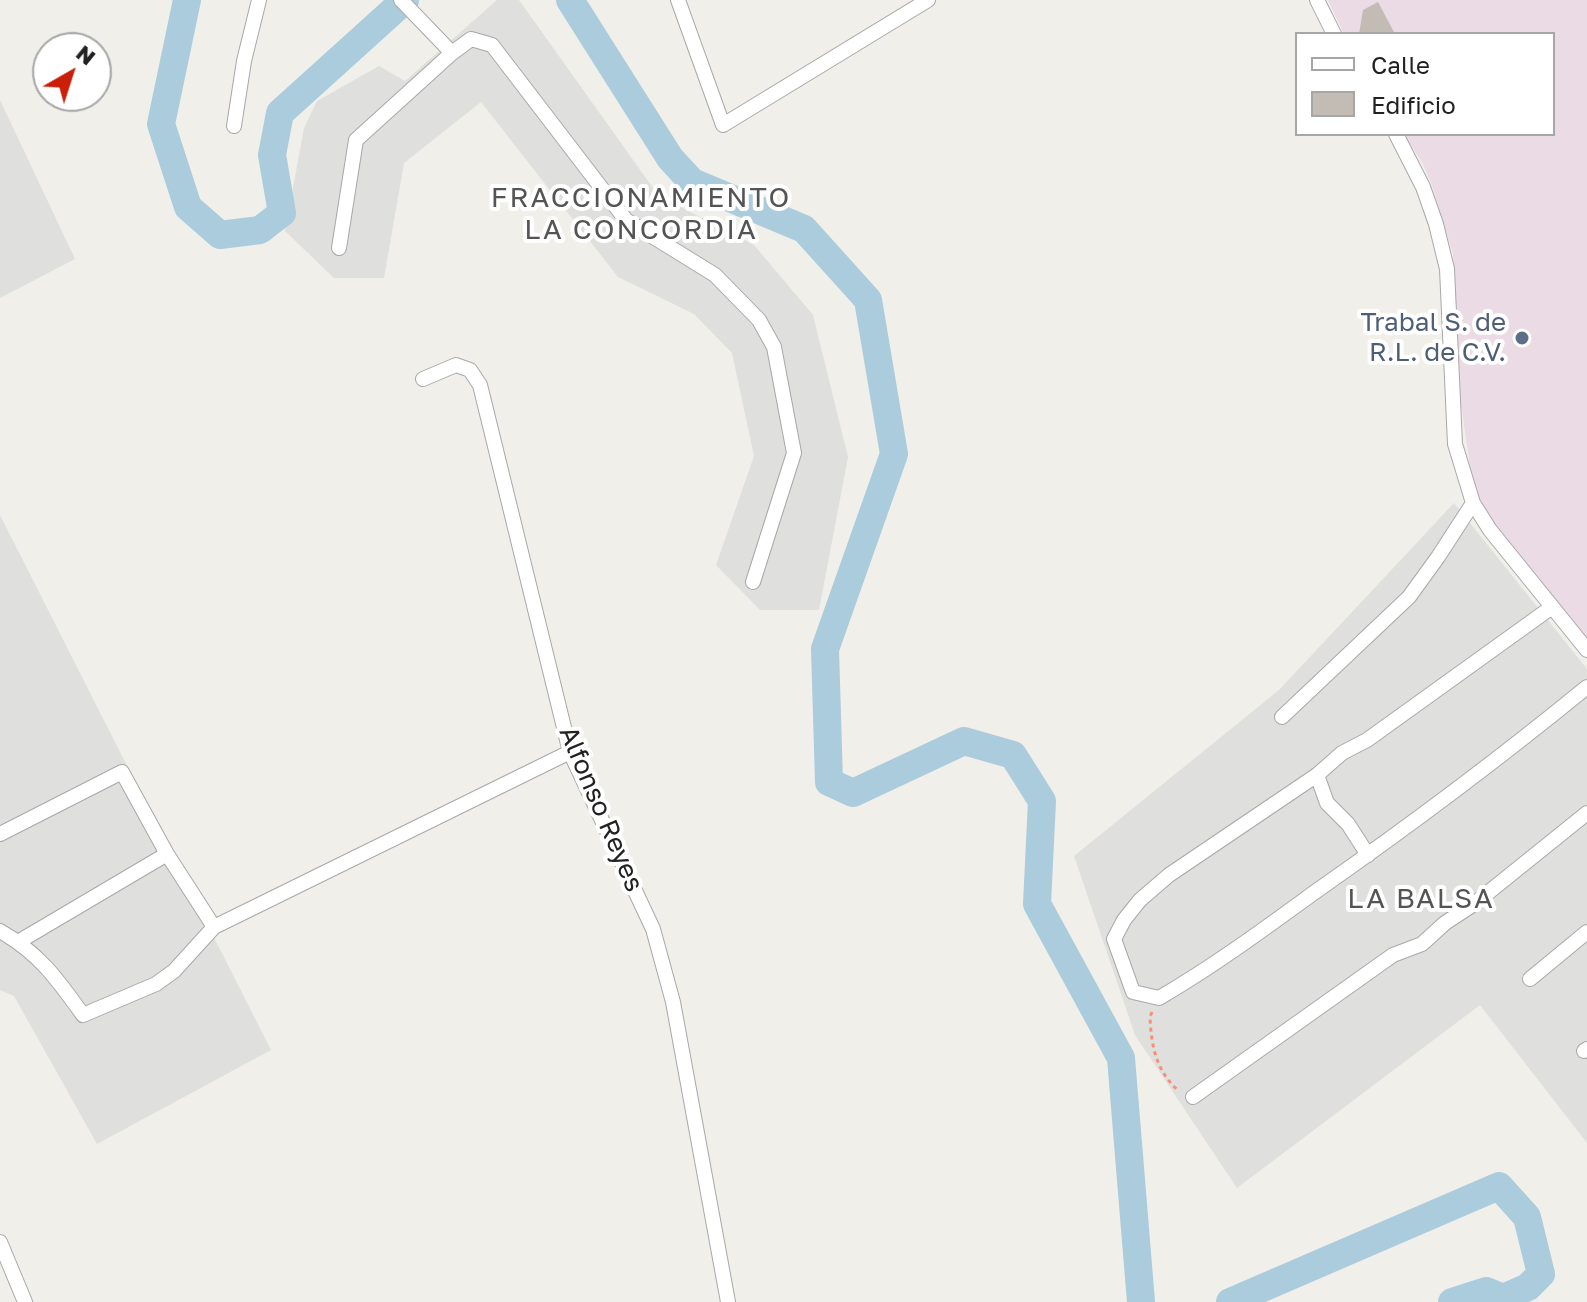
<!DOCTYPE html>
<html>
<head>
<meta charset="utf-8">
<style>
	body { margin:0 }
	#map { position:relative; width:1587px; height:1302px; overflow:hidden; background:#f1efe9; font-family:"Golos Text",sans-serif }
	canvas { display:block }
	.legend { position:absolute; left:1295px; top:32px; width:260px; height:104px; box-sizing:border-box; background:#fff; border:2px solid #a6a6a6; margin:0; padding:10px 14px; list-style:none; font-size:24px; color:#212121 }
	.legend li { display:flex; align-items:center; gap:16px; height:40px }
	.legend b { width:40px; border:2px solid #a6a6a6 }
	.north { position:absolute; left:32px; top:32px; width:80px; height:80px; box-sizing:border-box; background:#fff; border:2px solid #a6a6a6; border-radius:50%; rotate:39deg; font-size:22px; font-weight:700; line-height:32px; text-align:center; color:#212121 }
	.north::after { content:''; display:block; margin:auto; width:28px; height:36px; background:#ca1f09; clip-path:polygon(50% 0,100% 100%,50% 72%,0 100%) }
</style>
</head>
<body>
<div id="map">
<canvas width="1587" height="1302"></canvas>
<ul class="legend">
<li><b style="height:10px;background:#fff"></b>Calle</li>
<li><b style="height:22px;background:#c2bcb5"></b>Edificio</li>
</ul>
<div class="north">N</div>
</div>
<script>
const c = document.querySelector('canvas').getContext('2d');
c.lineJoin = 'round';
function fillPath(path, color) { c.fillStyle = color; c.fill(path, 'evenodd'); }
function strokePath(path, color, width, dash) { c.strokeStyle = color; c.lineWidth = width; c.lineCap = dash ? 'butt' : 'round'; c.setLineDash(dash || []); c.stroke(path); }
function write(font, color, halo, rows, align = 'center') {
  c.font = font + ' "Golos Text",sans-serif'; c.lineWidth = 8; c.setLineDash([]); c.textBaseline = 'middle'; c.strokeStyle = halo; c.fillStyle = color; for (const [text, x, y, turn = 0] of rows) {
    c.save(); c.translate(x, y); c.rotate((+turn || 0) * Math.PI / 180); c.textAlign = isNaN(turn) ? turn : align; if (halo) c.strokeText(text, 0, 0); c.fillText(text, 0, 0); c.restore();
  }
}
const residential = new Path2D(`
	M497 0H519L658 195 754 245 813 315 848 457 819 610H760L716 565 754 456 732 353 694 314 618 277 481 102 404 163 384 278H334L285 231 304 128 317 101 379 66 405 81Z
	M0 100 75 259 0 298Z
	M1454 503 1587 669V1143L1480 1005 1237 1188 1135 1035 1074 856 1279 690Z
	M0 515 271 1050 97 1144 14 996 0 990Z`);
const industrial = new Path2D(`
	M1328 0H1587V638L1526 566 1482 508 1472 480 1461 404 1453 254 1432 185 1423 164 1404 134H1553V34H1344Z`);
const river = new Path2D(`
	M187 0 161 124 188 207 220 235 260 230 282 213 272 155 280 113 405 0
	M570 0 670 158 692 182 804 229 868 300 894 454 825 649 829 782 853 793 964 741 1013 755 1042 801 1037 904 1121 1058 1141 1302
	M1230 1302 1499 1186 1527 1217 1541 1274 1528 1287 1503 1298 1486 1291 1452 1302`);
const building = new Path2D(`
	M1378 2 1395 34H1359L1363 10Z`);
const path = new Path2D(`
	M1152 1012 1150 1017C1151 1044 1156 1072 1179 1091`);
const street = new Path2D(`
	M401 0 452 53
	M678 0 723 125 928 0
	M1317 0 1334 34
	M234 126 244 61 259 0
	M1396 134 1423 187 1436 224 1447 269 1455 444 1473 503 1490 530 1587 650
	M339 248 356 140 452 53 471 39 492 45 626 220 715 275 759 320 774 347 794 453 753 582
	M423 379 456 365 470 370 480 385 570 752 653 929 673 1002 728 1302
	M1552 607 1367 740 1342 753 1317 775 1169 875 1140 900 1124 920 1114 939 1133 992 1159 998C1214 966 1264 929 1315 892 1408 827 1499 759 1587 687
	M1282 717 1409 597 1438 557 1473 503
	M1317 775 1327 803 1348 824 1368 855
	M0 834 122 772 167 854 214 927
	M0 931C39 953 58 980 83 1015L156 984 174 971 214 927 570 752
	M18 942 167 854
	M1530 979 1587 932
	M1584 1051 1587 1049
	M1193 1097 1393 955 1422 944 1445 923 1474 904 1587 813
	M0 1242 25 1302`);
const markers = [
	[1522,338,8,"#5c6f8a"]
];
const serviceNames = [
	["Trabal S. de",1506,323],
	["R.L. de C.V.",1506,353]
];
const streetNames = [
	["Alfonso Reyes",601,809,67]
];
const neighbourhoodNames = [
	["FRACCIONAMIENTO",641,198],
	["LA CONCORDIA",641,230],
	["LA BALSA",1421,899]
];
fillPath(residential, '#dfdfde');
fillPath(industrial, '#eadbe5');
strokePath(river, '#abccdc', 28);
fillPath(building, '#c2bcb5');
strokePath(street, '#a8a8a8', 16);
strokePath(path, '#f49277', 3, [4, 4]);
strokePath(street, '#fff', 14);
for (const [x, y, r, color] of markers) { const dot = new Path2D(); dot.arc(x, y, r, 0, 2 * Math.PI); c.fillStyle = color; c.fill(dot); strokePath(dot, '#fff', 3); }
write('26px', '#4e5e75', '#fff', serviceNames, 'right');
write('26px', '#212121', '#fff', streetNames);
c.letterSpacing = '2px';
write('28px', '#545454', '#fff', neighbourhoodNames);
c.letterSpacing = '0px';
</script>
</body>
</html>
